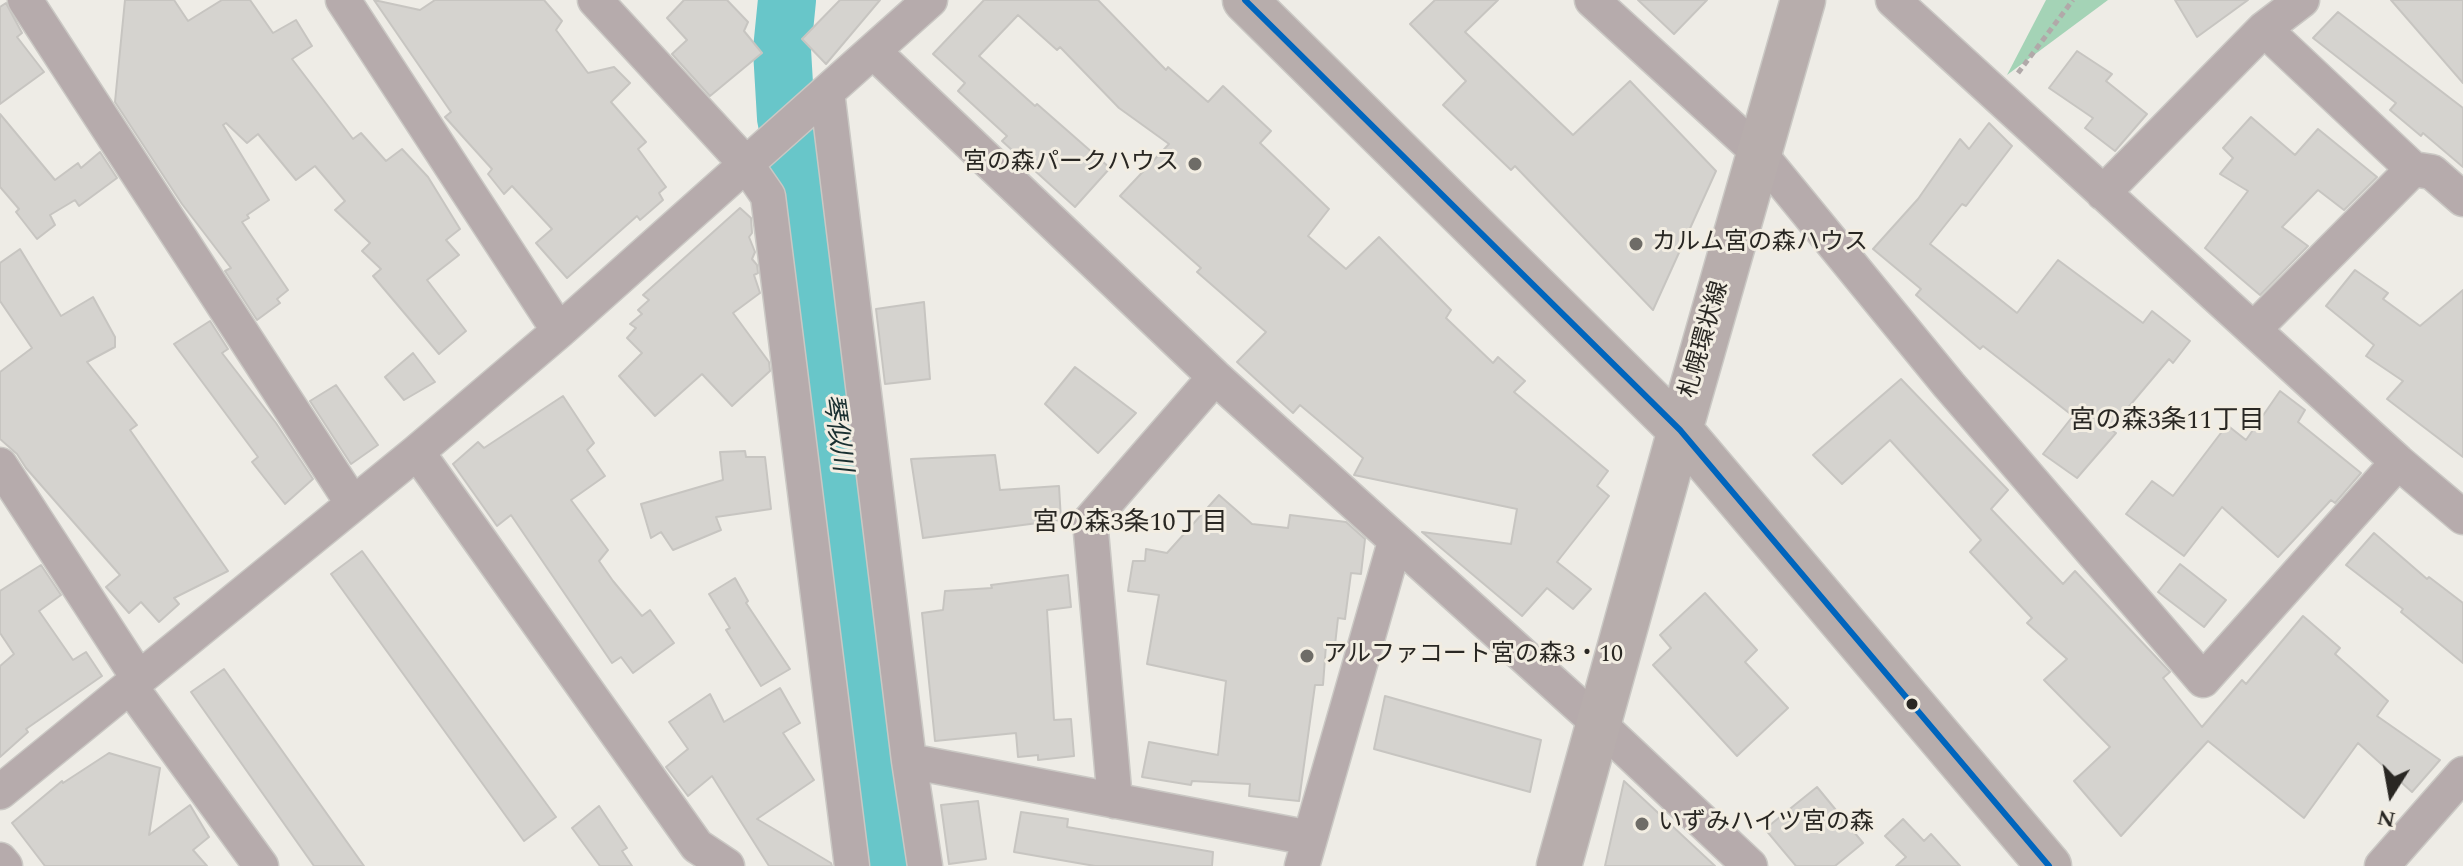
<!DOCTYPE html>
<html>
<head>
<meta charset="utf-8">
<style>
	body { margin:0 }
	#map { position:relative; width:2463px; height:866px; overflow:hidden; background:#eeece6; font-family:Spectral,serif }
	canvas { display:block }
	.north { position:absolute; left:2351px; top:754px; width:80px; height:80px; -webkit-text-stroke:6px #f2ede2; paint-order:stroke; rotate:191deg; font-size:22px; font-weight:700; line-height:32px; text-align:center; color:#292723 }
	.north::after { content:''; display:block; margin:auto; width:28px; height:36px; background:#292723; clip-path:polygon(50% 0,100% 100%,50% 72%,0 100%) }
</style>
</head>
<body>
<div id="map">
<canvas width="2463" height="866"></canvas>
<div class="north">N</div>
</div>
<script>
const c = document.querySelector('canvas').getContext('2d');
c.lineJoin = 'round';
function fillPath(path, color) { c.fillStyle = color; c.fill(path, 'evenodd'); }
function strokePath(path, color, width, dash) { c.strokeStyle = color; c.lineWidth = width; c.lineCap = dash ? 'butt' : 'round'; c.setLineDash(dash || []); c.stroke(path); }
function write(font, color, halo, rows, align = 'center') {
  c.font = font + ' Spectral,"Noto Sans JP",serif'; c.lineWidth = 6; c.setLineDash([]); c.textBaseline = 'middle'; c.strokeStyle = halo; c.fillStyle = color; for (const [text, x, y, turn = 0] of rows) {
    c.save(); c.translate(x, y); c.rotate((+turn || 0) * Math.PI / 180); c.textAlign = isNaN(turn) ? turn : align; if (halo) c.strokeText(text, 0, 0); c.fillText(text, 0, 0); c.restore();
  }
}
const forest = new Path2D(`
	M2046 0H2108L2007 75Z`);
const river = new Path2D(`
	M787 0 782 50 786 118 801 194 895 866`);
const building = new Path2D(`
	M125 0H174L188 21 222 0H250L273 33 296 20 312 46 292 59 353 139 361 133 386 161 402 149 428 177 460 229 446 240 459 255 427 280 466 331 439 354 373 276 381 269 362 251 370 243 335 210 345 201 315 166 296 180 258 134 247 143 226 123 223 125 269 200 247 215 249 218 242 222 288 290 277 299 280 303 257 320 225 271 231 268 182 204 115 102Z
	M374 0 420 10 435 0H544L562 21 556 30 588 73 614 67 630 83 611 102 646 142 638 149 666 187 659 193 663 200 640 220 637 216 567 278 536 243 552 229 512 186 504 194 488 174 492 169 445 117 451 112Z
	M684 0H727L748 22 744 31 762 53 710 96 672 54 687 40 667 18Z
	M840 0H880L826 64 802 39Z
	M984 0H1098L1166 70 1168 67 1208 102 1223 86 1271 131 1260 143 1329 209 1308 236 1346 269 1379 237 1451 310 1446 318 1493 363 1498 357 1525 381 1514 392 1608 471 1597 486 1609 496 1557 562 1591 589 1573 609 1547 588 1522 616 1422 532 1511 544 1517 509 1354 475 1363 458 1300 405 1293 413 1237 362 1266 332 1197 272 1201 268 1120 196 1169 144 1119 108 1060 47 1057 50 1018 15 979 56 1035 106 1037 104 1110 168 1075 207 1002 141 1007 136 958 91 965 83 933 54Z
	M1435 0H1498L1465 32 1573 135 1630 81 1716 171 1653 310 1515 166 1511 170 1443 105 1466 81 1410 24Z
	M1638 0H1707L1674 34Z
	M2175 0H2248L2197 37Z
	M2391 0H2463V83Z
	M6 3 22 33 17 37 44 72 0 104V7Z
	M2338 12 2463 108V167L2423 133 2421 136 2390 110 2396 103 2313 38Z
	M2077 51 2112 74 2106 81 2147 114 2115 151 2085 128 2093 118 2049 88Z
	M0 114 55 180 78 163 81 168 100 152 117 178 79 206 75 200 50 215 55 225 37 239 16 212 19 209 0 187Z
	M2251 117 2295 155 2318 129 2377 177 2344 210 2318 190 2282 227 2308 246 2260 295 2205 248 2248 191 2220 174 2233 158 2223 148Z
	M1989 123 2012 146 1966 206 1962 204 1930 244 2017 313 2058 260 2143 323 2152 311 2190 341 2173 363 2169 359 2110 429 2116 433 2077 478 2043 454 2073 416 1983 346 1980 349 1916 295 1921 289 1873 249 1918 199 1960 139 1969 149Z
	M740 208 751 218 752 233 749 237 755 252 752 259 757 265 758 273 754 275 760 293 733 313 769 362 770 371 732 406 702 374 655 416 619 376 642 353 627 338 636 328 630 324 642 314 638 310 649 300 643 295Z
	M20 249 61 316 93 297 115 337V347L87 362 137 425 130 430 228 571 174 598 179 604 159 622 141 602 129 613 106 587 120 575 26 468 17 454 0 439V372L32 348 0 301V263Z
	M2355 270 2388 293 2383 299 2420 326 2463 290V457L2387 399 2403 381 2366 356 2374 345 2326 306Z
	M924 302 930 379 885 384 876 309Z
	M210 321 228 349 222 353 276 423 313 479 285 504 252 462 258 457 174 344Z
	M413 353 435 382 404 400 385 377Z
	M1075 367 1136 413 1098 453 1045 404Z
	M1901 379 2008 490 1991 509 2063 584 2075 571 2170 672 2163 678 2202 727 2242 680 2246 684 2303 616 2340 648 2335 654 2388 701 2377 716 2440 760 2412 792 2358 743 2304 818 2208 741 2121 836 2074 781 2110 747 2044 680 2067 659 2027 623 2032 618 1970 552 1981 540 1890 440 1842 484 1813 455Z
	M336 385 378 445 351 464 310 401Z
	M2280 391 2305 410 2298 422 2361 473 2335 503 2331 500 2278 557 2222 507 2184 556 2126 514 2152 481 2173 496 2227 425 2246 440Z
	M563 396 594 443 587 450 605 476 571 500 608 550 599 561 613 581 642 616 650 610 674 643 633 673 621 657 612 663 511 515 497 526 453 464 478 442 484 448Z
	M745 451 746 457H765L771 509 716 517 721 530 673 550 661 532 651 538 641 504 723 480 720 452Z
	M995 455 1000 490 1059 486 1061 520 923 538 911 459Z
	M1219 495 1252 524 1288 528 1290 515 1346 522 1365 539 1361 574 1351 573 1345 619 1338 618 1335 645H1326L1323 685H1315L1299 801 1249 796 1250 784 1192 781 1191 785 1142 777 1149 742 1218 755 1226 681 1147 664 1159 595 1128 591 1133 561H1145L1146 549 1167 553Z
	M2374 533 2427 579 2429 577 2463 603V663L2401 612 2403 609 2346 565Z
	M362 551 556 817 524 841 331 574Z
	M2180 564 2226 600 2204 627 2158 592Z
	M41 565 61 595 39 611 73 660 86 652 102 676 26 729 28 732 0 757V666L14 654 0 633V591Z
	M1068 575 1071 607 1047 610 1054 720 1071 719 1074 756 1038 760V755L1018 757 1016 733 935 741 922 613 943 610 945 591 992 588 991 585Z
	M735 578 748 601 746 603 790 669 761 686 726 630 730 628 709 594Z
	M1705 593 1757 650 1745 662 1788 708 1737 756 1653 665 1671 648 1660 635Z
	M224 669 364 866H314L191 692Z
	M780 688 800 723 783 733 814 780 757 819 831 863 832 866H769L712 776 688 796 666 767 688 749 669 722 710 694 724 722Z
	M1385 696 1541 740 1530 792 1374 749Z
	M109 753 160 768 149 835 190 805 209 837 193 850 207 866H45L12 823 62 781 63 783Z
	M1624 781 1715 866H1605Z
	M1817 787 1863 843 1835 866H1796L1765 829Z
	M978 801 986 859 949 864 941 805Z
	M599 806 627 848 622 851 632 866H600L572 828Z
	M1021 812 1068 819 1067 827 1213 852 1212 866H1095L1014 852Z
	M1903 819 1924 841 1931 834 1960 866H1896L1906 857 1885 836Z`);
const path = new Path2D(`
	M2018 73 2073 0`);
const minor = new Path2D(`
	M25 0 353 504
	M343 0 559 331
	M595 0 746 164 768 196 852 866
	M1592 0 1759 153 1949 385 2203 680 2398 462
	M1893 0 2398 462 2463 517
	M2264 29 2413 169 2432 172 2463 199
	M873 51 1215 377 1599 724 1750 866
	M827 92 909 761 925 866
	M2103 193 2264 29 2302 0
	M2254 329 2413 169
	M417 452 697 846 727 866
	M0 465 139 679
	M130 686 261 866
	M909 761 1310 838
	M0 792 417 452 559 331 930 0
	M1115 801 1090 521 1215 377
	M0 860 5 866
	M1302 866 1395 542
	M2382 866 2463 774`);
const primary = new Path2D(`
	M1245 0 1680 430 2049 866
	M1559 866 1680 430 1803 0`);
const bus1 = new Path2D(`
	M1245 0 1680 430 2049 866`);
const markers = [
	[1195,164,8,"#6e6c67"],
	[1636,244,8,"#6e6c67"],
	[1307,656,8,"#6e6c67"],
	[1912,704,7,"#292723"],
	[1642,824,8,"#6e6c67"]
];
const poiNames = [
	["宮の森パークハウス",1179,164,"right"],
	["カルム宮の森ハウス",1652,244],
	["アルファコート宮の森3・10",1323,656],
	["いずみハイツ宮の森",1658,824]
];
const streetNames = [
	["札幌環状線",1706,340,-74]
];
const neighbourhoodNames = [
	["宮の森3条11丁目",2167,423],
	["宮の森3条10丁目",1130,525]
];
const waterNames = [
	["琴似川",835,433,82]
];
fillPath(forest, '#a4d3b6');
strokePath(river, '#68c6c9', 58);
fillPath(building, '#d5d3cf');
strokePath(building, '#c7c5c1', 2);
strokePath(minor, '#cac8c4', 37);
strokePath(primary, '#cac8c4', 47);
strokePath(path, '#b1a9a9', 5, [6, 4]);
strokePath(minor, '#b6abac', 34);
strokePath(primary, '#b7adac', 44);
strokePath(bus1, '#0065bd', 6);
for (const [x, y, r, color] of markers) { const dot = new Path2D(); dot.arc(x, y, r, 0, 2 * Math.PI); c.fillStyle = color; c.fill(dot); strokePath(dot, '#f2ede2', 3); }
write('24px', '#292723', '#f2ede2', poiNames, 'left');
write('24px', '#292723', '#f2ede2', streetNames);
write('26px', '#292723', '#f2ede2', neighbourhoodNames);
write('italic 26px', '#192f30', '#f2ede2', waterNames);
</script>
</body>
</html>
